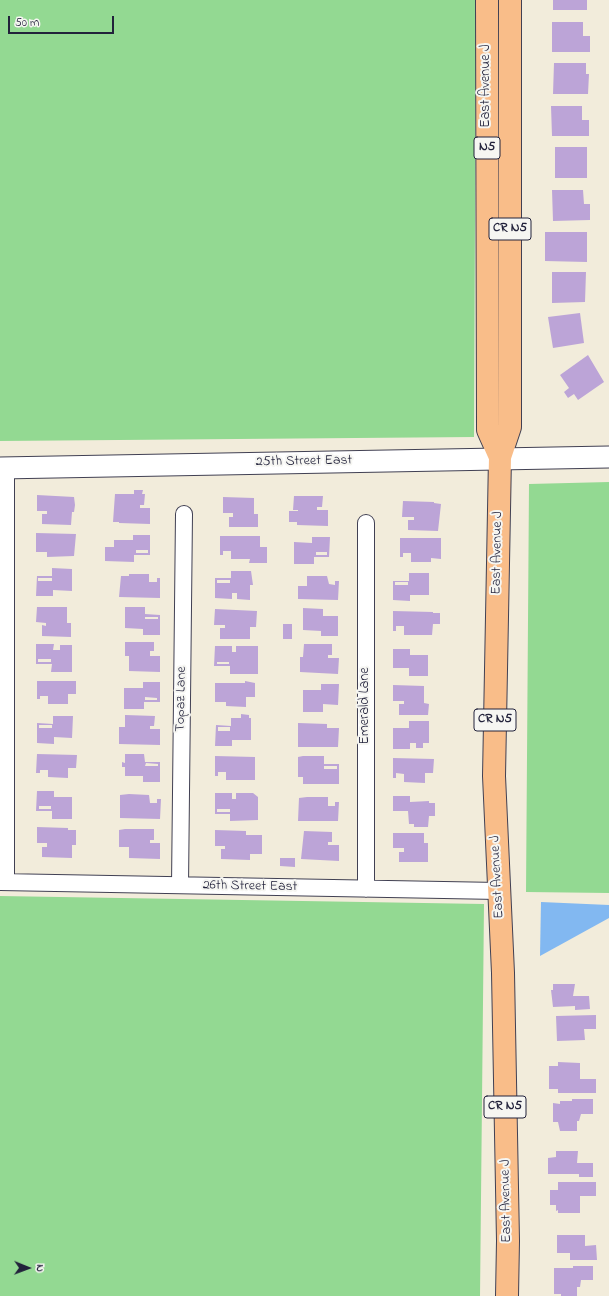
<!DOCTYPE html>
<html>
<head>
<meta charset="utf-8">
<style>
	body { margin:0 }
	#map { position:relative; width:609px; height:1296px; overflow:hidden; background:#f2ecdb; font-family:"Indie Flower",sans-serif }
	canvas { display:block }
	.north { position:absolute; left:8px; top:1248px; width:40px; height:40px; -webkit-text-stroke:3px #f6f6f2; paint-order:stroke; rotate:91deg; font-size:11px; font-weight:700; line-height:16px; text-align:center; color:#22223b }
	.north::after { content:''; display:block; margin:auto; width:14px; height:18px; background:#22223b; clip-path:polygon(50% 0,100% 100%,50% 72%,0 100%) }
	.scale { position:absolute; left:8px; top:16px; width:106px; height:18px; box-sizing:border-box; border:2px solid #22223b; border-top:0; padding-left:5px; font-size:12px; line-height:14px; white-space:nowrap; color:#22223b; -webkit-text-stroke:3px #f6f6f2; paint-order:stroke }
</style>
</head>
<body>
<div id="map">
<canvas width="609" height="1296"></canvas>
<div class="north">N</div>
<div class="scale">50 m</div>
</div>
<script>
const c = document.querySelector('canvas').getContext('2d');
c.lineJoin = 'round';
function fillPath(path, color) { c.fillStyle = color; c.fill(path, 'evenodd'); }
function strokePath(path, color, width, dash) { c.strokeStyle = color; c.lineWidth = width; c.lineCap = dash ? 'butt' : 'round'; c.setLineDash(dash || []); c.stroke(path); }
function write(font, color, halo, rows, align = 'center') {
  c.font = font + ' "Indie Flower",sans-serif'; c.lineWidth = 4; c.setLineDash([]); c.textBaseline = 'middle'; c.strokeStyle = halo; c.fillStyle = color; for (const [text, x, y, turn = 0] of rows) {
    c.save(); c.translate(x, y); c.rotate((+turn || 0) * Math.PI / 180); c.textAlign = isNaN(turn) ? turn : align; if (halo) c.strokeText(text, 0, 0); c.fillText(text, 0, 0); c.restore();
  }
}
const green = new Path2D(`
	M0 0H476L474 437 0 441Z
	M609 482V893L526 892 529 484Z
	M0 896 484 904 480 1296H0Z`);
const water = new Path2D(`
	M541 902 609 905V918L540 956Z`);
const building = new Path2D(`
	M553 0H587V10H553Z
	M552 22H583V36H590V52H552Z
	M554 63H586V74H589L588 94H553Z
	M551 106H582V120H589V136H552Z
	M555 147H587V178H555Z
	M552 190H583L584 204H590V220L553 221Z
	M545 232H587V262L545 261Z
	M552 272H586L585 302 552 303Z
	M580 313 584 343 553 348 548 317Z
	M588 355 604 382 578 400 574 394 568 398 564 392 569 388 560 375Z
	M134 490H143L142 494H145L144 505H140V508H150V524L119 523V522H113L115 494H134Z
	M37 495 74 497 75 505 74 512H72L71 525 42 524V514H47V511H37Z
	M294 496H323L322 507H317V510H328V526L297 525V522H289V511H298V510H293Z
	M223 497 254 498V514H258V527H229V517H233V513H223Z
	M403 501 434 502V503L441 504 438 531 408 530V520H414V517H402Z
	M36 533 76 534 74 556 47 557V552H36Z
	M133 535H150V555H134V562L105 561V547H114V540H133ZM136 550H148V553H136Z
	M220 536H260V547H267V563H249L250 559H231V551H223V555H220Z
	M312 537H330L329 557H314V564H294V542L312 543ZM316 552H327V555H316Z
	M400 538H441V559L431 558V562H411V553H403V557H400Z
	M52 568 72 569V591L53 590V596H36L37 576H52ZM38 578H52V581H38Z
	M231 571H251L253 585H250V600L237 599V593H232V599L215 598V578H231ZM217 580H230V583H217Z
	M409 573H429V595H410V601L393 600V581H409ZM395 582H408V585H395Z
	M129 574H149V582H157V578H160V598L119 597 121 576H129Z
	M307 576H327L329 584 335 585V581H339L338 600 298 599V586H307Z
	M37 607H67V623H71V637L42 636V625L46 626V623L36 622Z
	M125 607H145V614L160 615V635H143V629L125 628ZM145 617H158V619H145Z
	M303 608 323 609V616H338V636H321V631L303 630Z
	M215 609 257 611 256 627H250V639H220V628H225V625H214Z
	M393 611 433 612V613H440V624H433L432 635H404V626H396V631H393Z
	M283 624H292V639H283Z
	M125 642H154V651H150V656H160V672L129 671V656H125Z
	M36 644H54L53 650H60V645H72V672H51L52 664H36ZM38 659H51V662H38Z
	M304 644H332V655H328V658H339L338 674 300 672V657H303Z
	M215 646H232V652H236V646H258V674H230V666H214ZM217 662H229V664H217Z
	M393 649H410V655H428V676H409V668H393Z
	M37 681H76V694H68V704H48V696H40V699H37Z
	M245 681 255 683V697H246V707L226 706V702H215V683H245Z
	M143 682H160V702H144V709H124V688H143ZM145 697 157 698V700H145Z
	M321 684H339L338 705 323 704V712H303V690H321Z
	M393 685 424 686V703L429 704 428 715H399V704H404V701H393Z
	M241 714 249 715V718H251V740H232V746H215L216 725 231 726V718H241ZM218 727H230V731H218Z
	M125 715 155 716 154 726H150V729H160V745L119 744V727H125Z
	M53 716H73L72 738 54 737V744L37 743V723L53 724ZM39 725H52V728H39Z
	M409 721H429V743H423V748H416V743H410V749H393V728H409Z
	M298 723 327 724V728H339L338 747H298Z
	M37 754 77 755 76 768H68V778L48 777V770H40V773H36Z
	M125 754H144L145 762H160V782H143V776H125V767H122V762L125 763ZM146 763 158 764V766H145Z
	M215 756 255 757V780H226V772H218V776H215Z
	M303 756H324V764H339V784H303V777H298V757ZM324 766H337V769H324Z
	M393 758 434 759 433 773H425V783L404 782V774L396 773V778H393Z
	M37 791H54V797H72V819H52V811H36ZM39 806H51V809H39Z
	M215 793H232V799H236V793H253L258 797V820L230 821V814H215ZM217 809H230V812H217Z
	M129 794 149 795 150 803H157V799H161L160 819 120 818V795Z
	M393 796H410V802L429 801V803H435V816H429L428 827H414V824H409L408 811H393Z
	M307 797H328V806H335V802H339L338 821H298L299 798Z
	M37 827 68 828V830H76V845H72V858L42 857V847H47V843H37Z
	M125 829H154V840H150V843H160V859L129 858V847H119V830Z
	M215 830 246 831V835H262V854H250V860L221 859V849H225V846H215Z
	M304 831 332 832V842H328V845H339V861L301 859Z
	M393 833H424V843H428V862H399V852H404V848H393Z
	M280 858H295V867L280 866Z
	M553 984H575L573 996H589L590 1009 575 1010V1006L553 1007 551 990H553Z
	M596 1015V1029H584L585 1040 557 1041 556 1016Z
	M558 1062 580 1063V1079H596V1093H558V1089H549V1066H558Z
	M572 1099H593V1114H581L579 1121H577V1131H560L558 1122H553V1103L560 1104V1101H572Z
	M556 1151H578L577 1163H593V1177H579V1174H548V1158L556 1157Z
	M558 1182H596V1196H580V1213H558V1210L556 1211V1205H550V1190H558Z
	M557 1235H585V1246L596 1245 597 1260H570V1253H557Z
	M573 1266H593V1280H581L580 1287H577V1296H561V1294H554V1268H573Z`);
const minor = new Path2D(`
	M366 523V889
	M0 882 499 891
	M6 882V468
	M180 885 184 514`);
const tertiary = new Path2D(`
	M0 468 609 457`);
const primary = new Path2D(`
	M487 0 488 430 500 457
	M507 1296 508 1241 503 973 494 776 500 457 510 427V0`);
const shields = [
	[487,148,26],
	[510,229,42],
	[495,720,42],
	[505,1107,42]
];
const shieldNames = [
	["N5",487,148],
	["CR N5",510,229],
	["CR N5",495,720],
	["CR N5",505,1107]
];
const streetNames = [
	["East Avenue J",487,86,-90],
	["25th Street East",304,462,-1],
	["East Avenue J",498,553,-89],
	["Topaz Lane",182,699,-89],
	["Emerald Lane",366,706,-90],
	["East Avenue J",498,877,-93],
	["26th Street East",250,887,1],
	["East Avenue J",507,1201,-91]
];
fillPath(green, '#93d992');
fillPath(water, '#82b8f1');
fillPath(building, '#bca4d7');
strokePath(minor, '#414053', 18);
strokePath(tertiary, '#414053', 23);
strokePath(primary, '#414053', 24);
strokePath(minor, '#fff', 16);
strokePath(tertiary, '#fff', 21);
strokePath(primary, '#f9bd89', 22);
for (const [x, y, w] of shields) { const box = new Path2D(); box.roundRect(x - w / 2, y - 11, w, 22, 3); c.fillStyle = '#f6f6f2'; c.fill(box); strokePath(box, '#22223b', 1); }
write('bold 13px', '#22223b', null, shieldNames);
write('14px', '#22223b', '#f6f6f2', streetNames);
</script>
</body>
</html>
